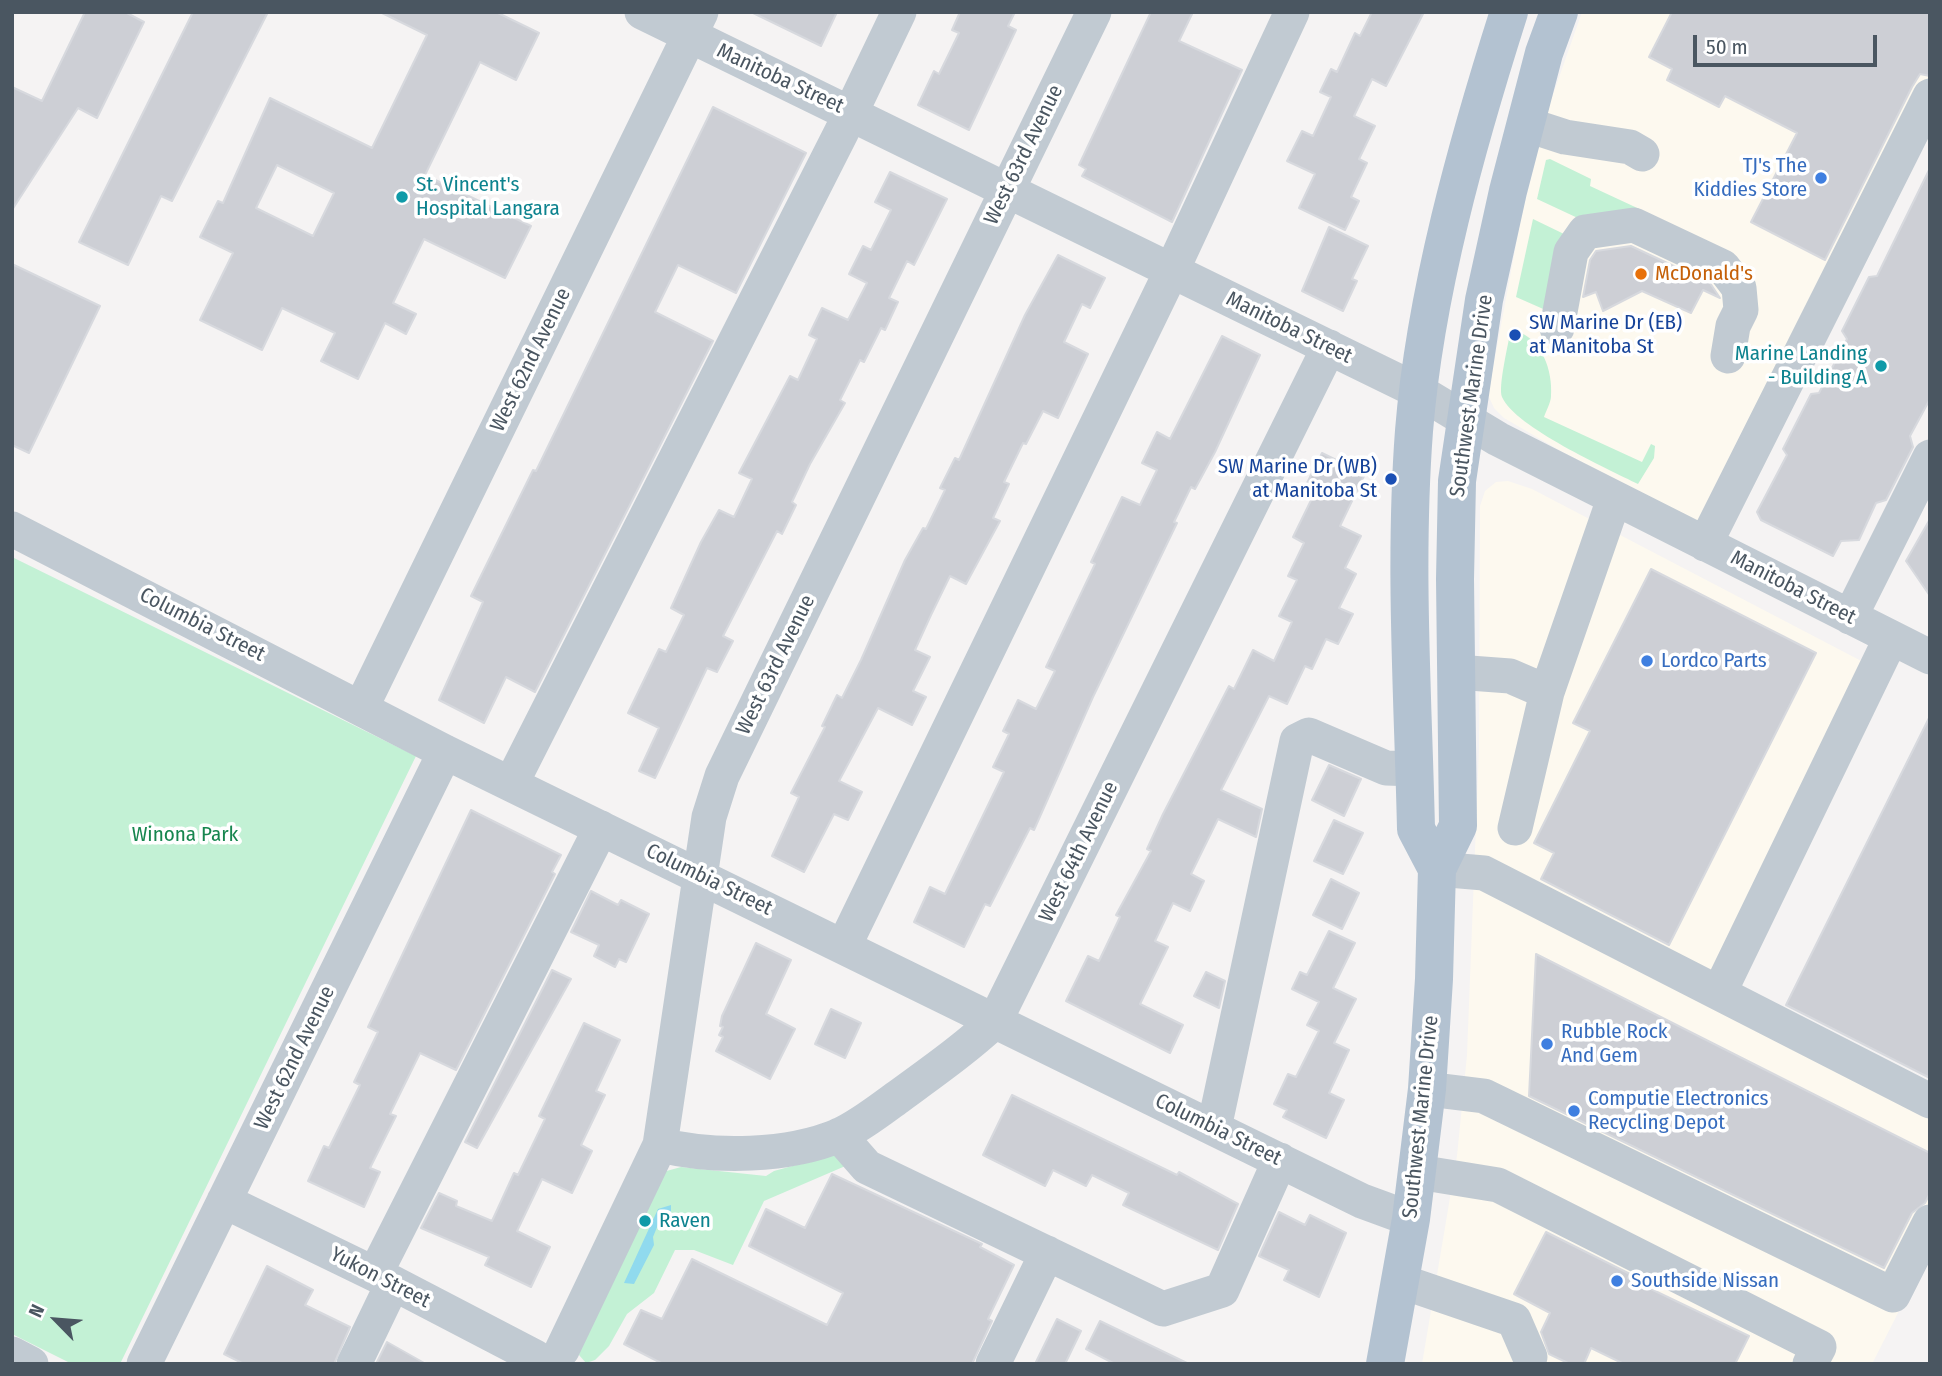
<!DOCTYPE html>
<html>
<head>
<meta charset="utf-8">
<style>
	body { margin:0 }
	#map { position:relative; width:1942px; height:1376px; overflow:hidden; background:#f5f3f3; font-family:"Fira Sans Condensed",sans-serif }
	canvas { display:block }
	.frame { position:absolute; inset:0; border:14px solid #4a5661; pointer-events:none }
	.north { position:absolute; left:21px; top:1285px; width:70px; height:70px; -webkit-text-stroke:5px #fff; paint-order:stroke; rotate:295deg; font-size:19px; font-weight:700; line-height:28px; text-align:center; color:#4a5661 }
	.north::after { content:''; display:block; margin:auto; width:24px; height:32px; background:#4a5661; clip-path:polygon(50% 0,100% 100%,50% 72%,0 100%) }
	.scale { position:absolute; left:1693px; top:35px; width:184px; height:32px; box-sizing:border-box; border:4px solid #4a5661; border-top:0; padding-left:9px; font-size:21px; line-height:24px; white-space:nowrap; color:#4a5661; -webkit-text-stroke:5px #fff; paint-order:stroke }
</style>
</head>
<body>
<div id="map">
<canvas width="1942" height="1376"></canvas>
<div class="frame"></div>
<div class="north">N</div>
<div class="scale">50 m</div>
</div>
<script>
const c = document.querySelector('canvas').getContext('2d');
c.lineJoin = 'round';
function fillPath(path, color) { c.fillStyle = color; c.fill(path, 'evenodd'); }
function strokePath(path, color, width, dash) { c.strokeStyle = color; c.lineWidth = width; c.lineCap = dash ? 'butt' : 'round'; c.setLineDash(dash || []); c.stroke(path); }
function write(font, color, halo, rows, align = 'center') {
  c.font = font + ' "Fira Sans Condensed",sans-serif'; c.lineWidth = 7; c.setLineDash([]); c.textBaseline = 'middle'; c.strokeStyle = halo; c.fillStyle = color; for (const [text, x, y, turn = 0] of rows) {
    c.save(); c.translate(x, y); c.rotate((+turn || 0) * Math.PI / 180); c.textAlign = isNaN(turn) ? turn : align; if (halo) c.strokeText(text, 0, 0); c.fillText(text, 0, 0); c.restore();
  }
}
const commercial = new Path2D(`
	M1582 12H1930V83L1699 522 1559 450 1504 418 1494 408 1488 395 1521 218 1549 106Z
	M1508 481 1532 489 1869 665 1719 976 1930 1085V1250L1872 1364H1422L1457 1156 1467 1055 1479 748 1480 506 1485 491 1496 482Z`);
const green = new Path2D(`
	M1550 159 1591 179 1590 186 1648 213 1582 220 1537 199 1546 160Z
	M1533 219 1564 234 1550 312 1516 297Z
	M1516 331C1542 339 1553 371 1551 396 1551 402 1546 411 1544 417L1642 462 1651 444 1655 446 1654 458 1638 484C1608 469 1515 427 1502 397 1498 387 1508 346 1510 333Z
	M12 557 416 756 120 1364H72L12 1334Z
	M840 1153 850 1164 764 1201 733 1265 694 1250H675L654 1293 627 1314 609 1346 595 1360 586 1363 579 1355 580 1345 663 1172 681 1167 766 1176 774 1171Z`);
const water = new Path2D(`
	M671 1205V1214L662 1215 653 1237 654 1245 634 1284 624 1283 658 1209Z`);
const building = new Path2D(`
	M85 12H125L144 22 97 118 78 108 12 210V87L42 101Z
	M193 12H268L172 201 161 196 128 265 79 242Z
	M380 12H496L539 33 516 80 480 62 425 175 531 226 505 278 424 239 393 303 416 314 406 334 385 323 358 379 321 361 335 333 282 308 262 350 200 320 233 253 200 237 218 201 223 203 270 98 372 148 427 35ZM277 165 334 193 313 236 256 208Z
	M751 12H837L821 46Z
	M960 12H1015L1008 26 1016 30 969 130 918 105 934 71 939 74 959 33 952 30Z
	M1151 12H1193L1179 41 1242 70 1172 222 1082 176 1086 169 1079 165Z
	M1372 12H1424L1386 86 1372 79 1354 116 1375 126 1359 159 1367 163 1351 197 1359 201 1345 230 1299 208 1315 174 1287 161 1302 131 1313 136 1331 97 1320 92 1331 69 1337 72 1355 33 1360 36Z
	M1672 12H1930V76L1920 74 1912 87 1825 260 1751 222 1797 133 1725 96 1719 107 1667 80 1672 69 1649 57Z
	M713 107 806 153 736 293 678 265 655 312 713 341 535 692 506 677 484 723 439 700 483 602 471 596 533 470 536 471Z
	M1930 168V399L1910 436 1913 447 1886 500 1876 503 1859 540 1841 541 1833 556 1761 520 1757 512 1787 455 1783 449 1811 394 1819 393 1847 339 1842 331 1869 277 1877 276Z
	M890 172 947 199 914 265 907 261 889 298 898 302 885 330 881 328 864 362 860 360 840 400 845 403 810 464 792 502 796 505 782 534 777 531 723 636 733 641 717 672 707 668 655 778 639 771 659 728 628 713 659 649 666 652 684 615 671 608 701 542 719 510 734 517 752 479 739 473 790 376 798 380 817 339 809 335 822 308 848 320 867 283 849 274 863 246 871 250 891 210 875 202Z
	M1329 227 1368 246 1352 279 1357 281 1343 311 1302 291Z
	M1631 246 1710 283 1720 298 1703 290 1691 313 1642 291 1603 311 1596 292 1583 297 1590 260 1596 251Z
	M1058 255 1105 278 1090 308 1082 304 1064 342 1088 354 1058 418 1043 411 1026 444 1023 443 1004 482 1009 484 993 518 1000 521 966 584 950 576 931 615 915 650 930 657 913 691 926 697 912 725 878 708 839 781 862 792 848 820 834 814 804 872 772 856 799 797 791 793 825 727 822 726 837 695 842 698 861 660 905 560 923 528 926 529 945 490 940 488 955 458 959 460 1025 315Z
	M12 264 100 306 29 453 12 445Z
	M1222 336 1260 355 1215 452 1195 489 1191 487 1174 522 1177 523 1093 697 1034 830 1030 828 990 906 985 904 964 947 914 922 930 887 945 894 1004 772 993 767 1009 734 1003 731 1018 700 1036 709 1055 671 1046 667 1095 564 1091 562 1122 497 1140 505 1157 470 1142 463 1157 432 1170 439Z
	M1322 453 1365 474 1340 526 1361 536 1345 568 1356 574 1339 608 1353 614 1338 644 1326 639 1312 669 1305 666 1287 704 1269 696 1221 790 1262 809 1256 837 1218 819 1191 874 1204 881 1190 911 1173 903 1155 941 1168 947 1140 1004 1183 1025 1170 1053 1066 1001 1088 956 1099 961 1120 917 1116 915 1151 851 1147 849 1163 814 1229 686 1234 689 1253 650 1274 661 1292 622 1279 616 1297 580 1288 576 1304 543 1293 537 1316 490 1306 485Z
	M1930 519V596L1906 561Z
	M1651 569 1816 653 1669 945 1541 879 1554 853 1534 843 1590 731 1573 723Z
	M1930 716V1078L1786 1005Z
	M1329 765 1361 779 1344 816 1312 800Z
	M471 810 561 855 552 872 555 874 456 1070 420 1053 390 1114 396 1116 370 1168 380 1172 364 1207 308 1181 324 1146 329 1148 360 1085 354 1082 378 1032 368 1027Z
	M1334 820 1363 833 1343 874 1314 861Z
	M1331 879 1359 893 1342 929 1313 915Z
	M591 891 618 905 621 900 649 914 626 962 619 959 615 967 594 956 599 945 571 932Z
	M1329 931 1355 943 1333 988 1356 999 1334 1043 1349 1050 1329 1093 1344 1100 1326 1138 1283 1117 1287 1110 1274 1104 1288 1074 1296 1077 1319 1031 1307 1025 1319 1002 1292 989 1300 972 1307 975Z
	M756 943 791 960 766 1014 795 1029 770 1079 716 1051 723 1037 719 1035 723 1027 720 1026 722 1016Z
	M1536 954 1930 1153V1193L1925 1203 1912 1213 1884 1268 1529 1096Z
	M552 970 571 979 477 1148 465 1142Z
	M1206 972 1225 981 1219 1008 1194 996Z
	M831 1009 861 1023 845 1058 815 1044Z
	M584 1023 620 1040 596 1091 605 1095 581 1145 592 1151 572 1193 542 1179 517 1231 550 1247 531 1287 485 1265 489 1257 421 1228 439 1193 457 1201 456 1206 492 1221 514 1173 518 1175 545 1119 539 1116Z
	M1012 1095 1177 1175 1179 1172 1238 1204 1218 1250 1123 1205 1129 1193 1092 1175 1086 1186 1053 1170 1045 1186 983 1155Z
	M832 1174 982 1244 980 1247 1014 1265 988 1319 992 1321 972 1364H663L624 1344 641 1310 662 1319 692 1259 827 1325 843 1293 749 1246 766 1209 805 1228Z
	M1279 1212 1305 1225 1310 1215 1346 1233 1319 1297 1284 1280 1289 1270 1259 1256Z
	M1546 1232 1630 1274 1628 1278 1749 1336 1735 1364H1624L1591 1348 1584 1364H1570L1549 1354 1541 1332 1550 1313 1514 1294Z
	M267 1266 313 1290 305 1305 350 1327 334 1364H244L224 1354Z
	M1057 1319 1081 1331 1065 1364H1035Z
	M1100 1321 1189 1364H1115L1086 1349Z
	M387 1342 426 1364H376Z`);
const minor = new Path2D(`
	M642 12 1420 392 1498 439 1930 657
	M1525 124 1565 137 1630 147 1642 154
	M1557 328 1571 252 1585 232 1634 225 1723 267 1739 288 1741 310 1733 326 1728 356
	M12 529 445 752 1362 1201 1411 1219
	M1705 544 1930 96
	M1850 617 1930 457
	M1456 672 1510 676 1547 692 1515 828
	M1547 692 1614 499
	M361 708 701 12
	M511 784 842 131 899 12
	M1437 869 1484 873 1930 1101
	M844 946 1172 270 1292 12
	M1719 993 1891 638
	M1427 1089 1484 1096 1893 1295 1930 1222
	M1214 1128 1297 741 1309 735 1386 768 1415 769
	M839 1135 867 1167 1163 1309 1222 1290 1280 1160
	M660 1145C714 1158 788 1157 840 1135 860 1126 880 1110 898 1097 932 1072 965 1049 995 1021L1329 347
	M1418 1172 1498 1185 1819 1347 1810 1364
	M224 1201 393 1283 535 1357
	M375 1274 601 828
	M1400 1281 1514 1320 1530 1357
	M562 1350 660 1145 709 817 722 776 1094 12
	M12 1354 31 1364
	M144 1364 445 752
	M354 1364 393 1283
	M993 1364 1047 1253`);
const major = new Path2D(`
	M1437 869 1416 829C1413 697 1404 564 1414 431 1425 293 1467 144 1509 12
	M1385 1364 1411 1219 1427 1089 1434 979 1437 869 1458 826 1455 579 1457 481 1484 300 1508 191 1544 53 1559 12`);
const markers = [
	[1821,178,7,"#3f7fe0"],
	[402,197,7,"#0f9aa8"],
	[1641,274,7,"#e8710a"],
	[1515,335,7,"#1a4fb4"],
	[1881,366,7,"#0f9aa8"],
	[1391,479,7,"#1a4fb4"],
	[1647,661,7,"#3f7fe0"],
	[1547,1044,7,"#3f7fe0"],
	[1574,1111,7,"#3f7fe0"],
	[645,1221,7,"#0f9aa8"],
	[1617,1281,7,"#3f7fe0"]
];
const streetNames = [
	["Manitoba Street",780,79,25],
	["West 63rd Avenue",1024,155,-64],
	["Manitoba Street",1289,328,26],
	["West 62nd Avenue",531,360,-64],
	["Southwest Marine Drive",1472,396,-82],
	["Manitoba Street",1793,588,27],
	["Columbia Street",202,625,27],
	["West 63rd Avenue",776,665,-64],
	["West 64th Avenue",1079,852,-64],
	["Columbia Street",709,880,26],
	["West 62nd Avenue",295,1058,-64],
	["Southwest Marine Drive",1421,1117,-84],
	["Columbia Street",1218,1130,26],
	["Yukon Street",380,1278,27]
];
const shopNames = [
	["TJ's The",1807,166,"right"],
	["Kiddies Store",1807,190,"right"],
	["Lordco Parts",1661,661],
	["Rubble Rock",1561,1032],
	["And Gem",1561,1056],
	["Computie Electronics",1588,1099],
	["Recycling Depot",1588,1123],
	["Southside Nissan",1631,1281]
];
const cultureNames = [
	["St. Vincent's",416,185],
	["Hospital Langara",416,209],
	["Marine Landing",1867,354,"right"],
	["- Building A",1867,378,"right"],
	["Raven",659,1221]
];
const foodNames = [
	["McDonald's",1655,274]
];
const transitNames = [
	["SW Marine Dr (EB)",1529,323],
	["at Manitoba St",1529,347],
	["SW Marine Dr (WB)",1377,467,"right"],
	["at Manitoba St",1377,491,"right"]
];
const parkNames = [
	["Winona Park",185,835]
];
fillPath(commercial, '#fdf9ef');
fillPath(green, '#c3f1d5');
fillPath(water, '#90daee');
fillPath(building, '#cdcfd5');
strokePath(building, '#d7d9de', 2);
strokePath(minor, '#c1cad2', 35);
strokePath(major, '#b3c2d1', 38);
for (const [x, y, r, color] of markers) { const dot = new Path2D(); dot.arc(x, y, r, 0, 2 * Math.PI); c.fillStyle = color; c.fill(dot); strokePath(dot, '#fff', 2.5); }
write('21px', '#4a5661', '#fff', streetNames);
write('21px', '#366cbe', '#fff', shopNames, 'left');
write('21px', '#0d838f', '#fff', cultureNames, 'left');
write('21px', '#c56008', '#fff', foodNames, 'left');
write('21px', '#164399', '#fff', transitNames, 'left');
write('21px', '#17864f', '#fff', parkNames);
</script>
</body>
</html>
